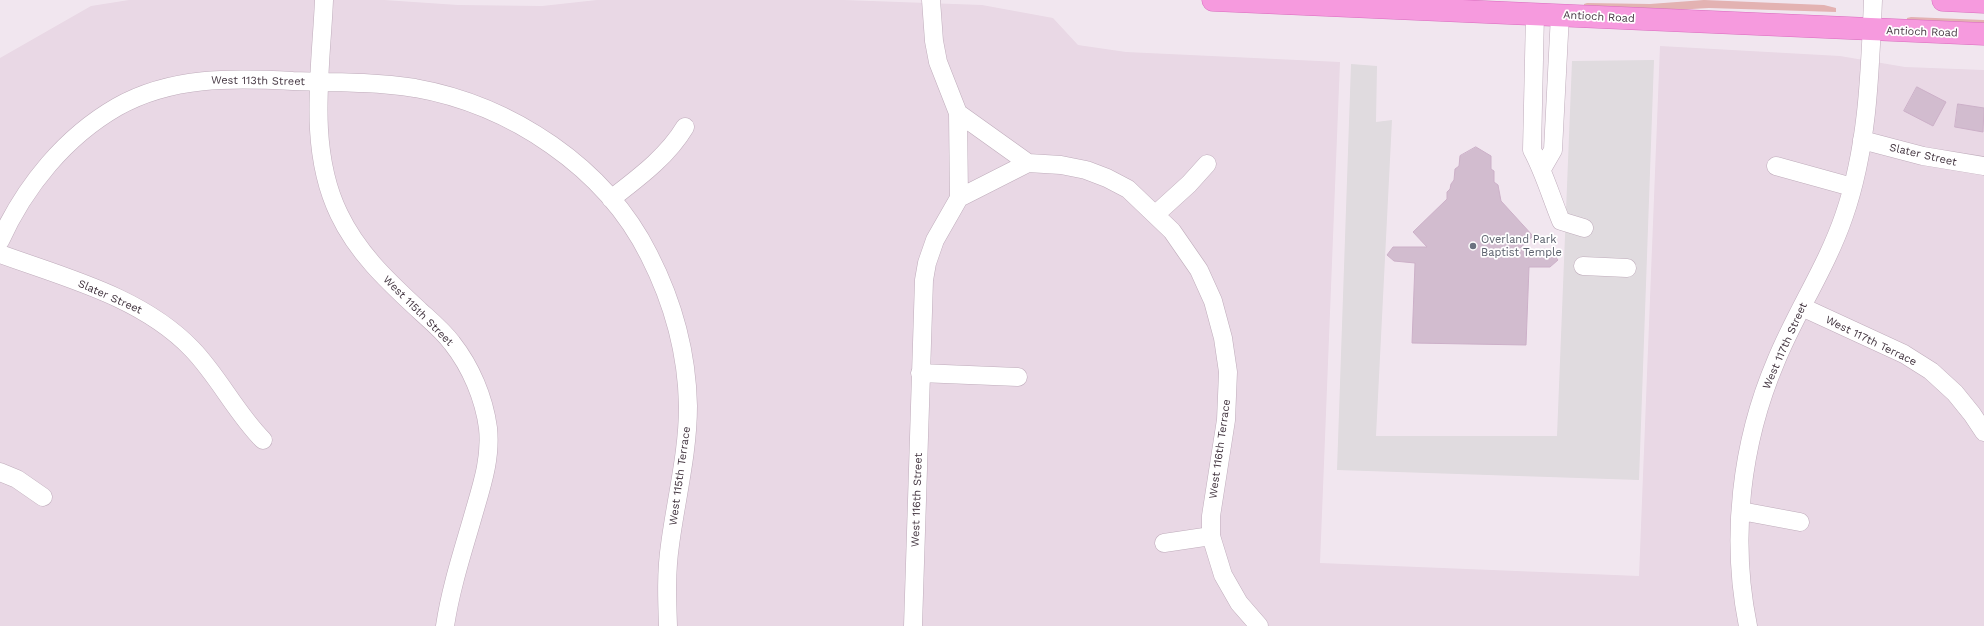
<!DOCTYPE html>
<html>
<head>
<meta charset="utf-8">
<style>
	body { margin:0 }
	canvas { display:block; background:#f1e6ef }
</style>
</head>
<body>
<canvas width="1984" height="626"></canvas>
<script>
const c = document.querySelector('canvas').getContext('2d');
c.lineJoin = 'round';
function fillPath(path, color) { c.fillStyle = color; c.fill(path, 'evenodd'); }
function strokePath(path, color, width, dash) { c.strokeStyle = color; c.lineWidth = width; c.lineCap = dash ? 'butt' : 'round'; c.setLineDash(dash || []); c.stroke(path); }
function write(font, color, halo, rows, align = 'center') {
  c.font = font + ' "Work Sans",sans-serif'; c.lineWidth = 3.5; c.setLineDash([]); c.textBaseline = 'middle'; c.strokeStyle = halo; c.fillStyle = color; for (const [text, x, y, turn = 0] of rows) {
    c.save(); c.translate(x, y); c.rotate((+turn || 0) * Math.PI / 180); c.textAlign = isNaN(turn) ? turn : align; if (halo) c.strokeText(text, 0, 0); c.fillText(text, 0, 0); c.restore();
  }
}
const residential = new Path2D(`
	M129 0H384L458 5 542 6 597 0H844L982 5 1053 18 1078 45 1126 52 1340 62 1320 563 1639 576 1660 46 1840 56 1905 67 1984 70V626H0V58L91 6Z`);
const green = new Path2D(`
	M1704 0 1824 5 1836 8V12L1709 8 1658 11 1584 8V4L1587 3 1650 4Z
	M1911 17 1984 20V27L1907 22V18Z`);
const parking = new Path2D(`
	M1654 60 1639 480 1337 470 1351 64 1377 66 1376 122 1392 120 1376 436H1557L1572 61Z`);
const building = new Path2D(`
	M1917 87 1946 102 1933 126 1904 111Z
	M1958 104 1984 108 1983 132 1955 127Z
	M1476 147 1491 156V169L1494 171V182L1498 185 1501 201 1533 236 1518 250 1551 251 1558 260 1550 267H1529L1526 345 1412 343 1415 263 1394 261 1387 255 1393 247H1427L1413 232 1447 199V192L1450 189 1451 184 1454 180 1455 169 1459 166 1460 156Z`);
const minor = new Path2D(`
	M324 0C321 70 307 148 339 214 358 254 389 282 420 311 431 321 443 331 452 343 471 367 484 398 488 428 491 456 483 482 475 509 464 548 451 586 445 626
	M1535 14 1532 150C1544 172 1551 197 1561 221L1584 228
	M958 113 1028 163
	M1862 140 1923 156 1984 166
	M1776 166 1852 187
	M1542 169 1553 150 1560 15
	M959 198 1028 163 1061 165 1086 170 1107 178 1128 189 1172 231 1199 270 1213 301 1223 338 1228 372 1226 420 1211 516V536L1223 575 1239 603 1259 626
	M611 199C638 178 667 157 685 127
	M1156 214 1189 184 1207 164
	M0 241C25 186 65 137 117 107 172 76 232 78 293 81 334 82 376 82 415 88 511 105 605 167 649 255 673 302 687 353 688 406 688 453 676 499 670 545 666 572 667 599 668 626
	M0 254C66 278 142 297 192 349 219 377 236 413 263 440
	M1583 266 1627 268
	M1802 307 1904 354 1931 371 1955 393 1972 414 1984 432
	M920 373 1018 377
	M0 472 17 479 43 497
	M1741 511 1800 522
	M1164 543 1211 536
	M913 626 924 280 927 263 935 240 959 198 958 113 938 62 934 41 931 0
	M1748 626C1730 538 1741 443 1776 361 1796 312 1827 266 1844 216 1868 147 1870 72 1873 0`);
const major = new Path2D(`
	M1213 0 1984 34
	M1943 0 1984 2`);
const markers = [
	[1473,246,4,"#6b7280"]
];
const streetNames = [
	["Antioch Road",1599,17,3],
	["Antioch Road",1922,32,2],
	["West 113th Street",258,81,1],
	["Slater Street",1923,155,13],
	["Slater Street",110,297,24],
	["West 115th Street",418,311,45],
	["West 117th Terrace",1871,341,26],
	["West 117th Street",1785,346,-66],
	["West 116th Terrace",1220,449,-82],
	["West 115th Terrace",680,476,-82],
	["West 116th Street",917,500,-88]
];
const worshipNames = [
	["Overland Park",1481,240],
	["Baptist Temple",1481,253]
];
fillPath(residential, '#e9d8e5');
fillPath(green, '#e3b2b2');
fillPath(parking, '#e0dbdf');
fillPath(building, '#d2bccf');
strokePath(building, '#ccb0c8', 1);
strokePath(minor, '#bfacbb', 19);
strokePath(major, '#d96cbe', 23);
strokePath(minor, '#fff', 18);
strokePath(major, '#f69ade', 22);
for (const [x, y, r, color] of markers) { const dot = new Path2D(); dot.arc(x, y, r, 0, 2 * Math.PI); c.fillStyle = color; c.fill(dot); strokePath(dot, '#fff', 1.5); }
write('11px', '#443641', '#fff', streetNames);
write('11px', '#5b616d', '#fff', worshipNames, 'left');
</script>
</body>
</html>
